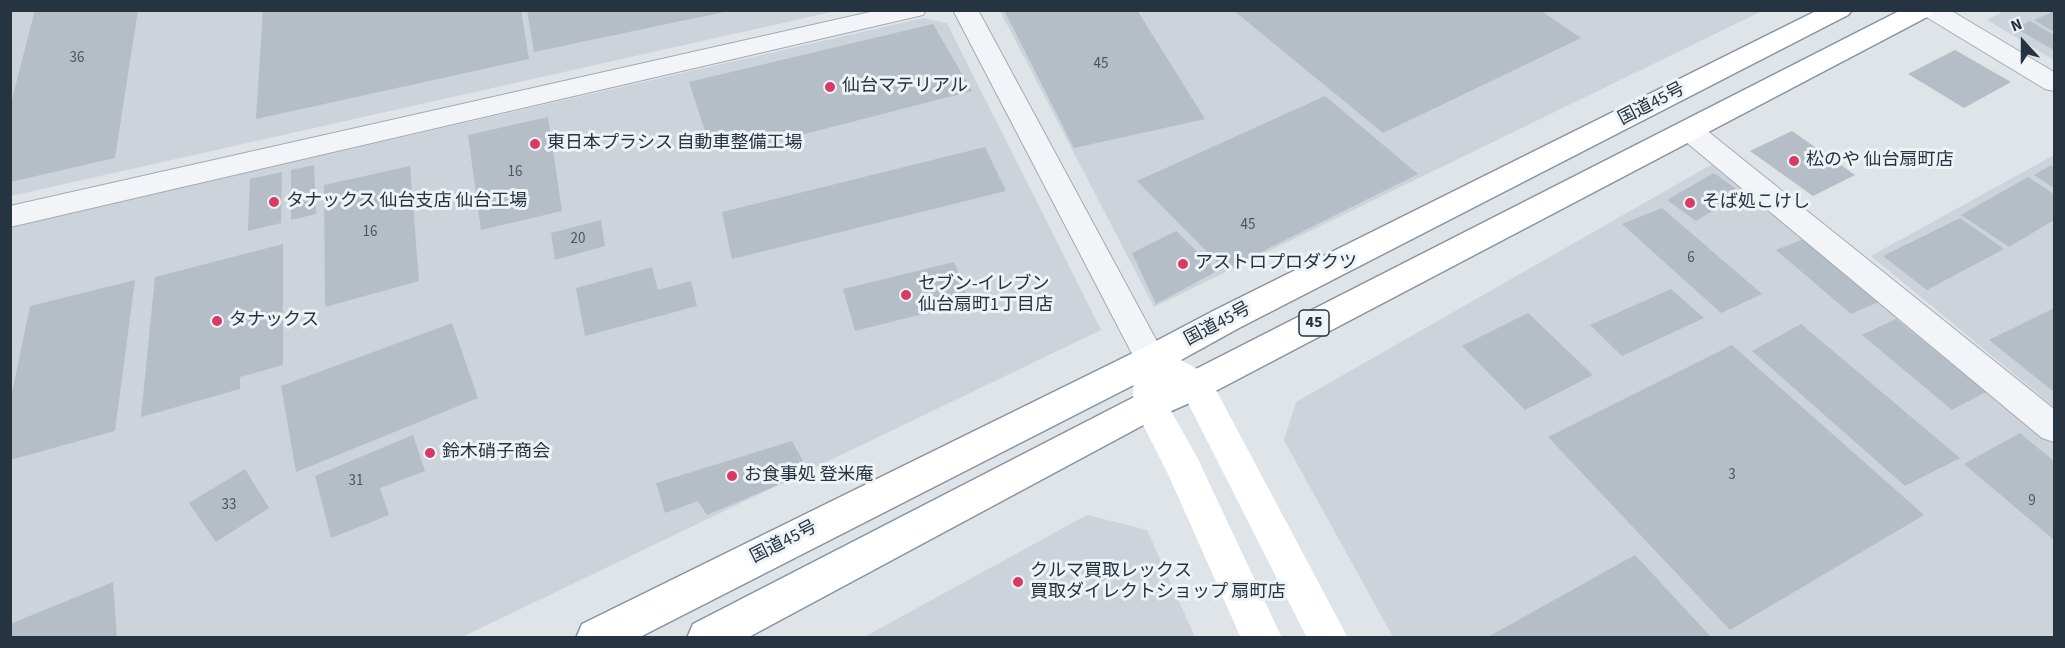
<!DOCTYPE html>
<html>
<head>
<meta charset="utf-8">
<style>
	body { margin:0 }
	#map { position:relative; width:2065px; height:648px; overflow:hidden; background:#dfe4e9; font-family:"Source Sans 3",sans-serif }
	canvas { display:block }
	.frame { position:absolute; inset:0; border:12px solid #263341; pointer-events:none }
	.north { position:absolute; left:1993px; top:12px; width:60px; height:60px; -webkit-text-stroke:4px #eef3f6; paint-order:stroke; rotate:339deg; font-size:16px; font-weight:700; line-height:24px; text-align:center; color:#263341 }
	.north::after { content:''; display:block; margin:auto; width:21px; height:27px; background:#263341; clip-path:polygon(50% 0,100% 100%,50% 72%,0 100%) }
</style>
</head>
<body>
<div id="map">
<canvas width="2065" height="648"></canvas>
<div class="frame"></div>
<div class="north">N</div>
</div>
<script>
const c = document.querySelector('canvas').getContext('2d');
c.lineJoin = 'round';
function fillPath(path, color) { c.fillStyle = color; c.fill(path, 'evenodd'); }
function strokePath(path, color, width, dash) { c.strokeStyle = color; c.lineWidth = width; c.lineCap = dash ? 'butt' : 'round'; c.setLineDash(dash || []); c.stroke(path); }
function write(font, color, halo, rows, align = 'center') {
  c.font = font + ' "Source Sans 3","Noto Sans JP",sans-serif'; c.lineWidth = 6; c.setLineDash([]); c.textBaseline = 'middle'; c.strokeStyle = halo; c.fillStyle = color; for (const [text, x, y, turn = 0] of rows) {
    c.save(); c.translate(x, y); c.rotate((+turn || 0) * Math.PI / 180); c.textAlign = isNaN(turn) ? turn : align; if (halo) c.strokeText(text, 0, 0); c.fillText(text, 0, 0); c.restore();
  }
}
const built = new Path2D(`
	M11 10 836 11 11 196Z
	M1000 11H1762L1154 307Z
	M2004 11H2054V60L1987 20Z
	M923 18 947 23 1101 330 462 637H11L10 227Z
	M2054 155V407L1871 256Z
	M1716 162 2054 439V637H1393L1284 440 1296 402Z
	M1087 515 1147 530 1195 637H864Z`);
const building = new Path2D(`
	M35 10H138L115 158 10 182V107Z
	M263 10H521L529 59 256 119Z
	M527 10H724V12L534 52Z
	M1004 10H1137L1205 119 1074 148Z
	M1233 10H1540L1581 38 1383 133Z
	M2054 11V32L2034 20Z
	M2030 21 2054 35V50L2015 28Z
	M933 24 972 91 758 146 753 132 709 143 689 82Z
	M1955 50 2011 82 1964 108 1908 74Z
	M1325 96 1418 174 1225 270 1137 181Z
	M548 117 562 211 481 230 468 135Z
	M1792 131 1855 175 1813 196 1750 151Z
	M985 147 1006 191 732 259 722 212Z
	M314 165 316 214 291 220V170Z
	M2051 165 2054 168V188L2034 175Z
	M410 166 419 281 325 307 324 185Z
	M282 172 281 223 248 231 250 179Z
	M1714 173 1742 193 1696 221 1667 200Z
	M2028 177 2054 194V220L2009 247 1961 215Z
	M1662 208 1762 294 1721 313 1622 224Z
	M1960 218 2004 249 1927 290 1883 256Z
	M601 220 605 246 555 260 551 233Z
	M1176 231 1217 271 1156 304 1132 253Z
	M1806 238 1881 301 1851 314 1776 250Z
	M283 244V365L240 377V389L141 417 155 277Z
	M954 262 970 302 855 331 843 289Z
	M652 267 658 290 691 281 697 306 585 336 576 288Z
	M135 280 115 431 10 460V402L30 306Z
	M1671 289 1704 318 1622 356 1590 325Z
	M2054 308V392L1989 340Z
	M1528 313 1593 375 1525 410 1462 346Z
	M1896 319 1986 392 1952 410 1862 335Z
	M452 323 478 398 296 472 281 386Z
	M1801 324 1960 458 1905 486 1752 351Z
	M1732 345 1924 515 1730 630 1548 437Z
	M2020 433 2054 461V540L1964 464Z
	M413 435 425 471 380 488 389 515 331 538 315 476Z
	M792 441 809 472 707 515 698 501 665 513 656 483Z
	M245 469 269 508 216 542 189 503Z
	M1635 555 1712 638H1486Z
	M113 582 117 638H10V624Z`);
const street = new Path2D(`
	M879 10H926L923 15 914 17 10 227V206Z
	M953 10H978L1167 360 1162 369 1151 373 1140 369Z
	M1920 10H1950L2054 72V91L2045 89 1923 15Z
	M1690 122 1700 125 2054 409V442L2042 438 1680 137 1676 131 1680 125Z`);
const secondary = new Path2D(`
	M1151 347 1163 350 1208 375 1348 638H1307L1184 395 1168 386 1167 404 1197 457 1282 638H1241L1168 474 1133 405 1134 360 1139 350Z`);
const highway = new Path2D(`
	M1818 10H1852L1848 15 1239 328 1163 370 638 638H576L582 624 1139 350 1215 310Z
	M1901 10H1935L1931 15 1208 395 1162 415 747 638H687L693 624 1138 395 1184 375Z`);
const markers = [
	[830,87,6,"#d73a64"],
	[535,144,6,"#d73a64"],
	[1794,161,6,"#d73a64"],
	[274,202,6,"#d73a64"],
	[1690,203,6,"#d73a64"],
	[1183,264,6,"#d73a64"],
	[906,295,6,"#d73a64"],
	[217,321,6,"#d73a64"],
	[430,453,6,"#d73a64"],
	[732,476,6,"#d73a64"],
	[1018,582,6,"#d73a64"]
];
const numberNames = [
	["36",77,59],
	["45",1101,65],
	["16",515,173],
	["45",1248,226],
	["16",370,233],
	["20",578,240],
	["6",1691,259],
	["3",1732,476],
	["31",356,482],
	["9",2032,502],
	["33",229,506]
];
const shields = [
	[1314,323,30]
];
const shieldNames = [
	["45",1314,323]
];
const poiNames = [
	["仙台マテリアル",842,87],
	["東日本プラシス 自動車整備工場",547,144],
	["松のや 仙台扇町店",1806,161],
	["タナックス 仙台支店 仙台工場",286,202],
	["そば処こけし",1702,203],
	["アストロプロダクツ",1195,264],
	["セブン-イレブン",918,285],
	["仙台扇町1丁目店",918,306],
	["タナックス",229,321],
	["鈴木硝子商会",442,453],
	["お食事処 登米庵",744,476],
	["クルマ買取レックス",1030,572],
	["買取ダイレクトショップ 扇町店",1030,593]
];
const streetNames = [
	["国道45号",1652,105,-27],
	["国道45号",1218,325,-28],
	["国道45号",784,543,-27]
];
fillPath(built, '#ccd3db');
fillPath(building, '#b5bec6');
strokePath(street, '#a4abb3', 2);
strokePath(highway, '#8593a1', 3);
fillPath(street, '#f2f4f7');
fillPath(secondary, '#fff');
fillPath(highway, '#fff');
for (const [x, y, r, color] of markers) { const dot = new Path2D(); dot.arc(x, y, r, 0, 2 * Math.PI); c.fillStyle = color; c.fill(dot); strokePath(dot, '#eef3f6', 2); }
write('15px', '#4a5662', null, numberNames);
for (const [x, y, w] of shields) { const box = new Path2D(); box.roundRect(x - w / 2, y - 13, w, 26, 4.5); c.fillStyle = '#eef3f6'; c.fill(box); strokePath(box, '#263341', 1.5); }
write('bold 16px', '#263341', null, shieldNames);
write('18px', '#263341', '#eef3f6', poiNames, 'left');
write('18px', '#263341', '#eef3f6', streetNames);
</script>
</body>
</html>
